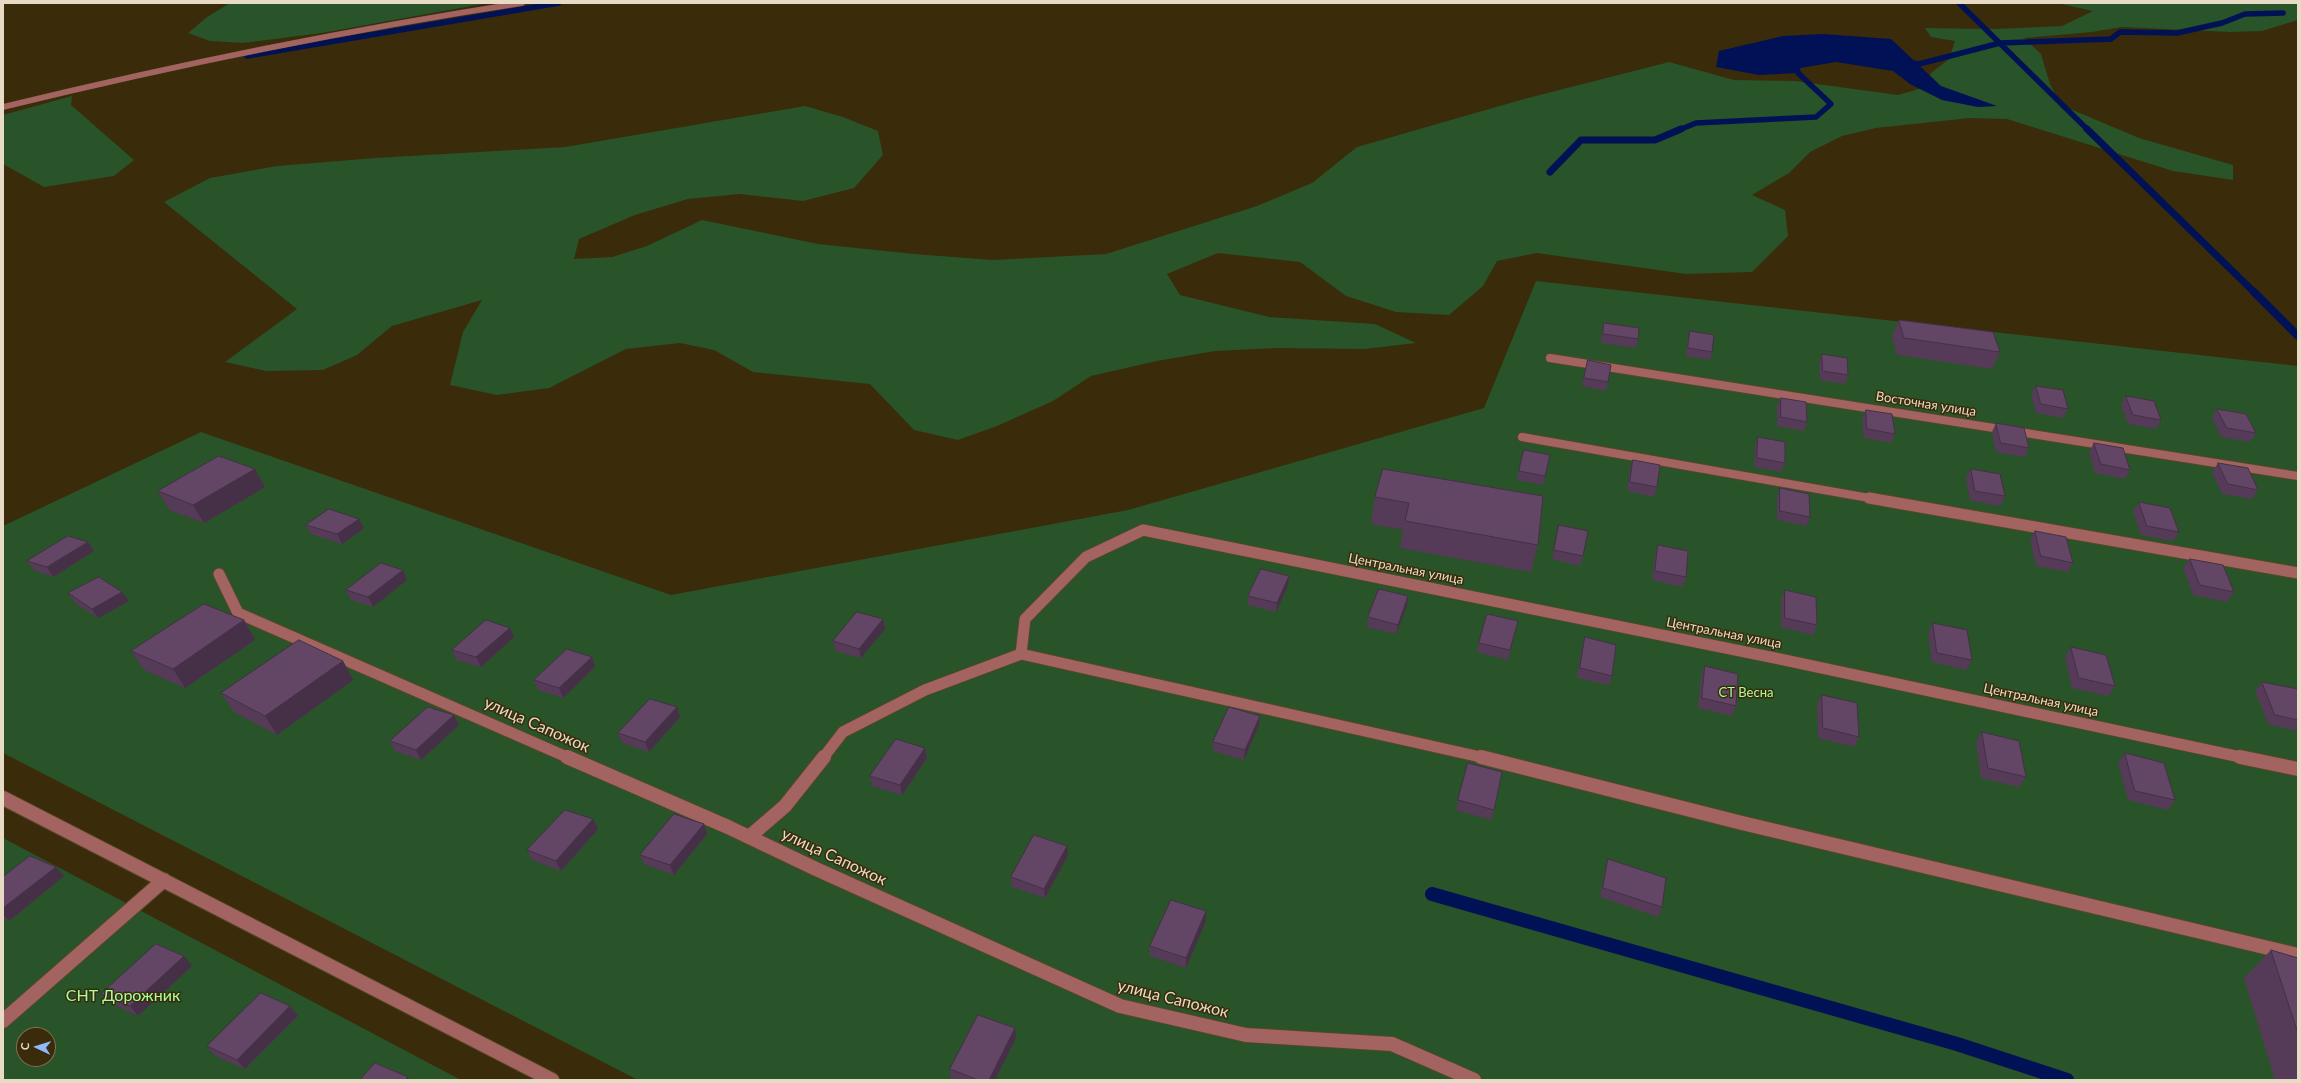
<!DOCTYPE html>
<html>
<head>
<meta charset="utf-8">
<style>
	body { margin:0 }
	#map { position:relative; width:2301px; height:1083px; overflow:hidden; background:#3a2b0a; font-family:Lato,sans-serif }
	canvas { display:block }
	.frame { position:absolute; inset:0; border:4px solid #e7dbc5; pointer-events:none }
	.north { position:absolute; left:16px; top:1027px; width:40px; height:40px; box-sizing:border-box; background:#3a2b0a; border:1px solid #7f7155; border-radius:50%; rotate:274deg; font-size:11px; font-weight:700; line-height:16px; text-align:center; color:#e7dbc5 }
	.north::after { content:''; display:block; margin:auto; width:14px; height:18px; background:#93b7fd; clip-path:polygon(50% 0,100% 100%,50% 72%,0 100%) }
</style>
</head>
<body>
<div id="map">
<canvas width="2301" height="1083"></canvas>
<div class="frame"></div>
<div class="north">С</div>
</div>
<script>
const c = document.querySelector('canvas').getContext('2d');
c.lineJoin = 'round';
function fillPath(path, color) { c.fillStyle = color; c.fill(path, 'evenodd'); }
function strokePath(path, color, width, dash) { c.strokeStyle = color; c.lineWidth = width; c.lineCap = dash ? 'butt' : 'round'; c.setLineDash(dash || []); c.stroke(path); }
function write(font, color, halo, rows, align = 'center') {
  c.font = font + ' Lato,sans-serif'; c.lineWidth = 3; c.setLineDash([]); c.textBaseline = 'middle'; c.strokeStyle = halo; c.fillStyle = color; for (const [text, x, y, turn = 0] of rows) {
    c.save(); c.translate(x, y); c.rotate((+turn || 0) * Math.PI / 180); c.textAlign = isNaN(turn) ? turn : align; if (halo) c.strokeText(text, 0, 0); c.fillText(text, 0, 0); c.restore();
  }
}
const green = new Path2D(`
	M230 3H488L322 33 243 43 210 41 188 33 207 17Z
	M2057 3H2298V20L2262 31 2230 32 2122 27 2092 32 2024 38 2041 54 2050 84 2061 105 2139 138 2233 165V180L2173 171 2007 119 1970 118 1876 128 1842 136 1810 152 1789 173 1752 195 1785 210 1788 236 1752 272 1686 274 1537 253 1497 261 1483 286 1449 315 1396 312 1346 296 1300 262 1218 253 1167 274 1180 295 1269 317 1375 324 1416 343 1365 349 1277 348 1215 351 1157 361 1091 376 1053 401 997 426 958 440 914 430 870 384 753 372 714 350 680 343 626 349 549 388 497 395 450 385 463 332 482 300 392 326 357 355 323 370 266 371 225 362 297 309 164 202 210 178 277 166 375 158 565 147 805 106 843 117 878 131 883 155 854 188 803 201 740 194 688 199 635 215 579 239 574 259 612 257 647 246 702 220 818 244 914 254 993 260 1106 254 1257 206 1312 183 1357 147 1524 99 1669 62 1734 80 1795 81 1898 95 1926 87 1931 73 1949 59 1955 41 1931 37 1925 28 1994 29 2062 26 2093 11Z
	M72 96 71 105 134 160 114 176 44 187 3 164V115Z
	M1536 281 2298 366V1080H638L3 753V526L201 432 671 595 1128 510 1484 408Z
	M3 838 461 1080H3ZM24 1035H48V1059H24Z`);
const water = new Path2D(`
	M1823 34 1891 39 1941 86 1997 106 1978 107 1942 100 1910 84 1893 71 1836 62 1800 68 1798 73 1759 75 1716 67 1719 51 1783 36Z`);
const streamFar3 = new Path2D(`
	M1959 3 2088 130
	M247 56 559 3
	M1907 62 1919 64 2000 43 2111 39 2120 32 2177 33 2222 23 2245 14 2283 13
	M1679 130 1696 123 1816 117 1831 104 1798 73 1796 60`);
const streamFar2 = new Path2D(`
	M2087 129 2255 293
	M1550 172 1581 140H1655L1681 129`);
const streamFar1 = new Path2D(`
	M2254 292 2298 336`);
const stream = new Path2D(`
	M1432 894 1957 1044 2067 1080`);
const minorFar3 = new Path2D(`
	M3 107C175 65 347 30 522 3`);
const minorFar2 = new Path2D(`
	M1550 358 2298 476
	M1522 437 1875 499`);
const minorFar1 = new Path2D(`
	M1869 498 2298 573
	M219 574 238 613 569 758
	M1021 654 1485 758
	M823 758 843 732 925 690 1021 654 1025 619 1086 557 1143 530 1775 658 2245 758`);
const minor = new Path2D(`
	M567 757 728 827 816 869 1120 1006 1246 1035 1392 1044 1474 1080
	M1481 757 1742 823 2298 955
	M2240 757 2298 769
	M3 798 552 1080
	M749 837 785 806 824 757
	M3 1021 164 880`);
const wall = new Path2D(`
	M1899 320 2000 352 1992 369 1897 355 1892 336Z
	M1604 323 1638 339 1636 348 1601 343 1602 332Z
	M1690 331 1712 352 1710 360 1686 356 1688 340Z
	M1822 354 1848 375 1845 384 1820 380 1819 363Z
	M1588 360 1608 382 1606 391 1582 386Z
	M2036 386 2068 409 2063 418 2036 413 2031 395Z
	M2126 396 2161 420 2156 429 2128 424 2121 405Z
	M1781 398 1807 422 1804 431 1777 426V407Z
	M2217 409 2256 433 2250 442 2221 437 2212 418Z
	M1866 410 1895 434 1891 443 1864 438 1862 419Z
	M1996 423 2029 448 2025 457 1996 452 1992 432Z
	M1758 437 1785 463 1781 472 1754 467 1755 446Z
	M2094 443 2130 470 2125 479 2095 473 2089 452Z
	M1550 455 1543 485 1517 480 1519 471Z
	M1633 460 1657 487 1654 497 1627 491 1630 469Z
	M2218 463 2258 490 2252 499 2222 494 2212 472Z
	M1971 469 2005 496 2000 506 1970 500 1966 478Z
	M265 487 204 523 169 510 158 491Z
	M1780 488 1810 517 1806 526 1777 520V497Z
	M1543 496 1538 545 1531 572 1400 548 1403 530 1371 524 1375 497Z
	M2139 502 2179 532 2173 541 2141 535 2133 511Z
	M359 519 364 528 342 544 311 534 306 525Z
	M1559 525 1583 556 1580 566 1552 559Z
	M2035 531 2073 563 2068 572 2036 566 2030 541Z
	M88 542 94 551 53 577 34 570 27 561Z
	M1658 545 1686 577 1682 587 1652 580 1655 555Z
	M2190 559 2234 592 2227 602 2193 595 2183 568Z
	M403 570 407 580 373 607 351 600 346 590Z
	M1289 576 1288 585 1276 612 1248 605V596Z
	M1785 590 1817 625 1813 635 1781 627V600Z
	M122 592 129 601 98 618 75 603 68 593Z
	M1407 606 1396 634 1367 627 1368 617Z
	M883 619 885 629 861 658 835 651 833 641Z
	M244 620 255 640 185 688 144 670 131 651Z
	M1518 621 1508 660 1477 652 1479 643Z
	M1933 623 1972 660 1966 670 1932 662 1928 633Z
	M514 637 481 667 456 660 452 650Z
	M1585 637 1612 676 1609 685 1577 678 1582 647Z
	M2071 647 2115 686 2108 696 2072 688 2065 657Z
	M592 657 595 667 563 698 538 690 534 680Z
	M343 661 353 680 277 735 234 712 221 693Z
	M1705 666 1736 706 1732 716 1698 708 1701 676Z
	M2262 682 2298 689V731L2268 724 2255 691Z
	M1822 695 1859 737 1854 747 1818 738 1817 704Z
	M454 715 459 725 421 760 395 751 390 741Z
	M1260 716 1259 725 1244 760 1213 751V742Z
	M680 717 649 752 622 743 618 733Z
	M1982 732 2026 777 2019 787 1981 778 1976 742Z
	M925 748 927 758 902 795 872 786 870 776Z
	M2125 753 2175 800 2168 810 2128 800 2118 763Z
	M1468 763 1494 810 1491 820 1456 810Z
	M593 819 598 829 561 871 532 860 527 850Z
	M704 824 707 834 674 875 644 864 640 855Z
	M1068 855 1045 898 1012 887 1011 877Z
	M1608 859 1662 907 1658 917 1600 897 1605 869Z
	M56 867 64 876 9 921 3 918V877Z
	M1206 911V921L1186 968 1150 956V946Z
	M2271 950 2298 958V1080H2275L2244 978Z
	M192 966 138 1016 110 1003 101 994Z
	M290 1006 298 1016 245 1069 215 1056 207 1046Z
	M1016 1038 995 1080H955L951 1079 950 1069Z`);
const shadedWall = new Path2D(`
	M255 469 265 487 204 523 193 505Z
	M359 519 364 528 342 544 337 534Z
	M88 542 94 551 53 577 47 567Z
	M403 570 407 580 373 607 368 597Z
	M1289 576 1288 585 1276 612 1277 603Z
	M122 592 129 601 98 618 92 609Z
	M1408 596 1407 606 1396 634 1398 625Z
	M883 619 885 629 861 658 859 649Z
	M244 620 255 640 185 688 173 669Z
	M510 628 514 637 481 667 476 657Z
	M592 657 595 667 563 698 559 688Z
	M343 661 353 680 277 735 265 716Z
	M677 707 680 717 649 752 645 742Z
	M454 715 459 725 421 760 416 750Z
	M1260 716 1259 725 1244 760 1245 750Z
	M925 748 927 758 902 795 900 785Z
	M593 819 598 829 561 871 556 861Z
	M704 824 707 834 674 875 670 865Z
	M1067 846 1068 855 1045 898 1044 889Z
	M56 867 64 876 9 921 3 914V908Z
	M1206 911V921L1186 968V958Z
	M184 956 192 966 138 1016 130 1006Z
	M290 1006 298 1016 245 1069 237 1060Z
	M1015 1028 1016 1038 995 1080H989Z
	M408 1077 410 1080H405Z`);
const building = new Path2D(`
	M1899 320 1993 332 2000 352 1904 338Z
	M1604 323 1639 328 1638 339 1603 334Z
	M1690 331 1714 335 1712 352 1688 348Z
	M1822 354 1847 358 1848 375 1823 371Z
	M1588 360 1611 365 1608 382 1584 378Z
	M2036 386 2063 390 2068 409 2041 404Z
	M2126 396 2154 401 2161 420 2133 415Z
	M1781 398 1806 402 1807 422 1781 417Z
	M2217 409 2246 414 2256 433 2227 428Z
	M1866 410 1892 414 1895 434 1867 429Z
	M1996 423 2024 428 2029 448 2001 443Z
	M1758 437 1785 442V463L1757 458Z
	M2094 443 2123 448 2130 470 2101 464Z
	M1524 450 1550 455 1545 476 1519 471Z
	M219 456 255 469 193 505 158 491Z
	M1633 460 1660 465 1657 487 1630 482Z
	M2218 463 2248 468 2258 490 2228 484Z
	M1383 469 1543 496 1538 545 1405 521 1409 503 1375 497Z
	M1971 469 2000 474 2005 496 1975 491Z
	M1780 488 1809 494 1810 517 1780 511Z
	M2139 502 2170 508 2179 532 2147 526Z
	M329 509 359 519 337 534 306 525Z
	M1559 525 1588 531 1583 556 1554 550Z
	M2035 531 2066 537 2073 563 2041 556Z
	M68 536 88 542 47 567 27 561Z
	M1658 545 1688 551 1686 577 1655 571Z
	M2190 559 2223 565 2234 592 2200 585Z
	M381 563 403 570 368 597 346 590Z
	M1261 569 1289 576 1277 603 1248 596Z
	M99 577 122 592 92 609 68 593Z
	M1379 589 1408 596 1398 625 1368 617Z
	M1785 590 1816 597 1817 625 1785 618Z
	M204 604 244 620 173 669 131 651Z
	M857 612 883 619 859 649 833 641Z
	M1487 614 1518 621 1510 650 1479 643Z
	M486 620 510 628 476 657 452 650Z
	M1933 623 1967 630 1972 660 1937 653Z
	M1585 637 1616 645 1612 676 1580 668Z
	M299 640 343 661 265 716 221 693Z
	M2071 647 2106 655 2115 686 2079 678Z
	M567 649 592 657 559 688 534 680Z
	M1705 666 1738 674 1736 706 1702 698Z
	M2262 682 2298 689V720L2275 715Z
	M1822 695 1857 703 1859 737 1823 728Z
	M650 699 677 707 645 742 618 733Z
	M428 707 454 715 416 750 390 741Z
	M1229 707 1260 716 1245 750 1213 742Z
	M1982 732 2019 741 2026 777 1988 768Z
	M896 739 925 748 900 785 870 776Z
	M2125 753 2164 763 2175 800 2135 791Z
	M1468 763 1502 772 1494 810 1458 800Z
	M565 810 593 819 556 861 527 850Z
	M674 814 704 824 670 865 640 855Z
	M1034 835 1067 846 1044 889 1011 877Z
	M30 856 56 867 3 908V877Z
	M1608 859 1666 878 1662 907 1603 888Z
	M1171 900 1206 911 1186 958 1150 946Z
	M156 944 184 956 130 1006 101 994Z
	M2271 950 2298 958V1033Z
	M261 993 290 1006 237 1060 207 1046Z
	M978 1015 1015 1028 989 1080H978L950 1069Z
	M375 1063 408 1077 405 1080H360Z`);
const streetNames = [
	["Восточная улица",1926,404,9],
	["Центральная улица",1406,569,11],
	["Центральная улица",1724,633,11],
	["Центральная улица",2041,700,12]
];
const parkNames = [
	["СТ Весна",1746,693]
];
const nearStreetnames = [
	["улица Сапожок",537,725,24],
	["улица Сапожок",834,857,25],
	["улица Сапожок",1173,999,14]
];
const nearParknames = [
	["СНТ Дорожник",123,996]
];
fillPath(green, '#295328');
fillPath(water, '#001255');
strokePath(streamFar3, '#001255', 5.5);
strokePath(streamFar2, '#001255', 7);
strokePath(streamFar1, '#001255', 8);
strokePath(stream, '#001255', 14);
strokePath(minorFar3, '#564728', 6);
strokePath(minorFar2, '#564728', 10);
strokePath(minorFar1, '#564728', 13);
strokePath(minor, '#564728', 16);
strokePath(minorFar3, '#a36461', 5.5);
strokePath(minorFar2, '#a36461', 8);
strokePath(minorFar1, '#a36461', 11);
strokePath(minor, '#a36461', 14);
fillPath(wall, '#553b58');
fillPath(shadedWall, '#453047');
fillPath(building, '#634566');
strokePath(building, '#453047', 1);
write('13px', '#e7dbc5', '#3a2b0a', streetNames);
write('13px', '#a5ffa0', '#3a2b0a', parkNames);
write('16px', '#e7dbc5', '#3a2b0a', nearStreetnames);
write('16px', '#a5ffa0', '#3a2b0a', nearParknames);
</script>
</body>
</html>
